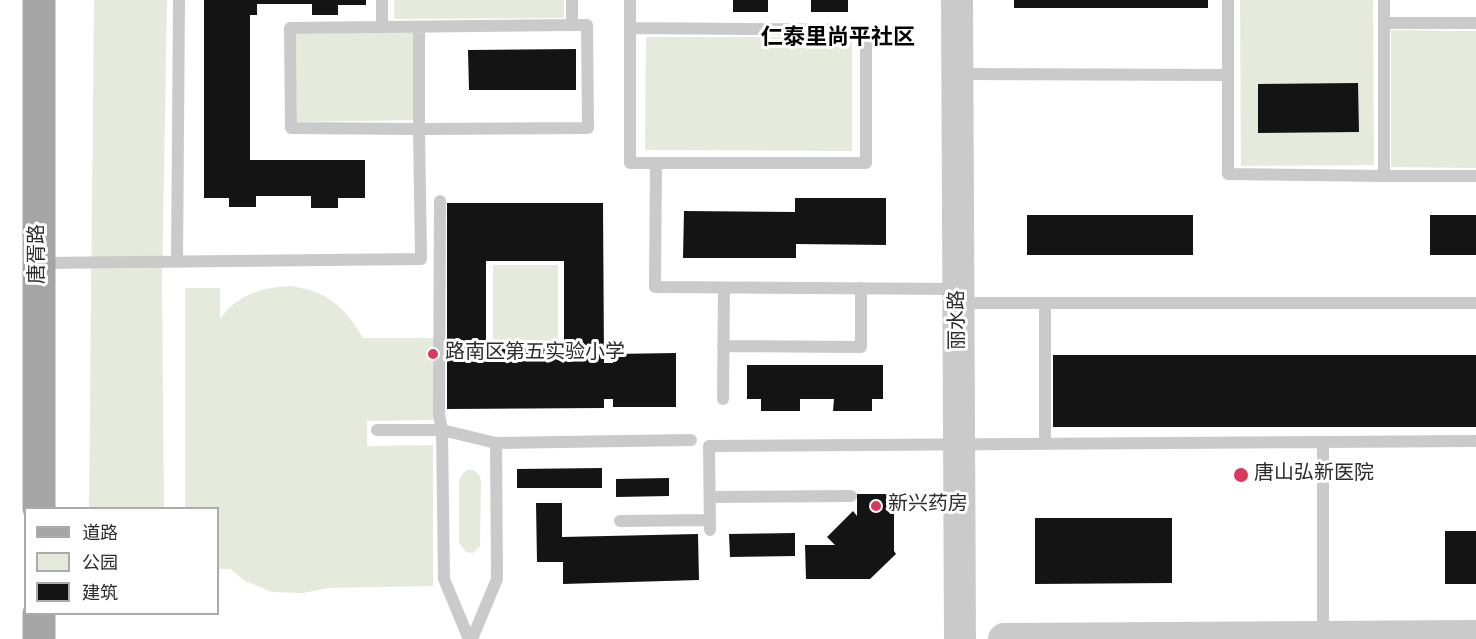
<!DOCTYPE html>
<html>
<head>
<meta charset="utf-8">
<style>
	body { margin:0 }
	#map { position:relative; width:1476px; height:639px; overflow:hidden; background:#fff; font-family:"Source Sans 3","Noto Sans SC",sans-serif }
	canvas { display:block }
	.legend { position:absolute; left:24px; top:507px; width:195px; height:108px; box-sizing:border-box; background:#fff; border:2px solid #ababab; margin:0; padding:8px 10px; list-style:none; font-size:18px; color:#2d2d2d }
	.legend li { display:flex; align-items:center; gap:12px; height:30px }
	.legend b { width:30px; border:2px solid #ababab }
</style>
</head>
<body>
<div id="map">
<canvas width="1476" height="639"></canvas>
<ul class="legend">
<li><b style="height:8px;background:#a5a5a5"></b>道路</li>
<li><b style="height:16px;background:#e6eadc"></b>公园</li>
<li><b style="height:16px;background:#141414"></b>建筑</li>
</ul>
</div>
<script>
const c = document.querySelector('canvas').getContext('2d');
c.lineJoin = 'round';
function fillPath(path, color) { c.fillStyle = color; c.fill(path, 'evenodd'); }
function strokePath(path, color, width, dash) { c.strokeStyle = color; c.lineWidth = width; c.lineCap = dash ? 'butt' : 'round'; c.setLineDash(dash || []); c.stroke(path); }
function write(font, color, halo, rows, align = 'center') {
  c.font = font + ' "Source Sans 3","Noto Sans SC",sans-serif'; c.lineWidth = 6; c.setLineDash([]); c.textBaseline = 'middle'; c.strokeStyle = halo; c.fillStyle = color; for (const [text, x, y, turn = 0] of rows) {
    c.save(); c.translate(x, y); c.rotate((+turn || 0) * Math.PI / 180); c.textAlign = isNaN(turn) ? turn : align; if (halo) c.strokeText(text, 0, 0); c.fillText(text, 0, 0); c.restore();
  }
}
const green = new Path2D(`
	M94 0H167L162 285 164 508H89Z
	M394 0H564V18L394 19Z
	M1240 0H1373L1374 165 1241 166Z
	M1391 30 1476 31V168L1391 167Z
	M414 32 415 120 297 122 296 34Z
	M646 37H852V151L645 150Z
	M493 265H558V344H493Z
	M291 286C327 291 345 307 363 338H435L434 420 367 421V446L433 445V586L329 588 303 593 272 592 245 581 230 569H218V508H185V288H220V319C236 295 263 287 291 286Z
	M467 470H474L480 476 481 482 480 546 473 553 466 552 459 543V481L462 474Z`);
const building = new Path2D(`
	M204 0H366V5H338V15H312V4H257V15H250V160H365V198H338V208H311V196H256V207H229V198H204Z
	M733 0H768V12H733Z
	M811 0H848V12H811Z
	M1014 0H1208V8H1014Z
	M576 49V90H469L468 50Z
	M1358 83 1359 132 1258 133V84Z
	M795 198H886V245L796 244V258H683L684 211 795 212Z
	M447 203H603L604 363H613V354L676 353V407H613V399H604V408L447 409ZM486 261H564V348L486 349Z
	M1027 215H1193V255H1027Z
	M1430 215H1476V255H1430Z
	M1053 355H1476V427H1053Z
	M747 365H883V399H872V411H833L834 399H800V411H761V399H747Z
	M602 468V488H517V469Z
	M669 478V496L616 497V479Z
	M857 494H894V551L896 554 870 579H806L805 545H835L827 537 853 511 857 516Z
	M536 503H562V537L698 534 699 580 563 584V562H537Z
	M1035 518H1172V583L1035 584Z
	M1445 531H1476V584H1445Z
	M795 533V556L730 557 729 534Z`);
const service = new Path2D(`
	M382 0V27L572 25V0
	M630 0V163H656L655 287 957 289
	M1228 0V174L1384 176V0
	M1384 23H1476
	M382 27 290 28 291 128 419 129V27
	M630 28 866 30V163H656
	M959 74 1228 75
	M1384 176H1476
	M440 201 439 415 442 430 444 579 469 639
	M177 262 179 0
	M40 263 421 259 419 129 588 128 587 25H572
	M960 303H1476
	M723 346 861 347V288
	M723 399 724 288
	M377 430H442L496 443 691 440
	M1045 444V303
	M710 497 851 496
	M620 521 710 520
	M710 530 709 446 1476 441
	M1323 636V443
	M472 639 497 579 496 443`);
const tertiary = new Path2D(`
	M957 0 960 639
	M1004 639 1476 636`);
const primary = new Path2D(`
	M39 0V508
	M39 614V639`);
const markers = [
	[433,354,6,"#db395c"],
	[1241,475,8,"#db395c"],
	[876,506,6,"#db395c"]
];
const streetNames = [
	["唐胥路",39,254,-90],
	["丽水路",959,320,-90]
];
const poiNames = [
	["路南区第五实验小学",445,354],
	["唐山弘新医院",1254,475],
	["新兴药房",888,506]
];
const quarterNames = [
	["仁泰里尚平社区",838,39]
];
fillPath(green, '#e6eadc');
fillPath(building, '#141414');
strokePath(service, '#cacaca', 12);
strokePath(tertiary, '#cacaca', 32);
strokePath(primary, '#a5a5a5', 33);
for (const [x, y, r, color] of markers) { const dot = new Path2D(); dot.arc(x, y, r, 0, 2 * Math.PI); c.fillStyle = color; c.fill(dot); strokePath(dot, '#fff', 2); }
write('20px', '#2d2d2d', '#fff', streetNames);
write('20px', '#2d2d2d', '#fff', poiNames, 'left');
write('bold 22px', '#000', '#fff', quarterNames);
</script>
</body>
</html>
